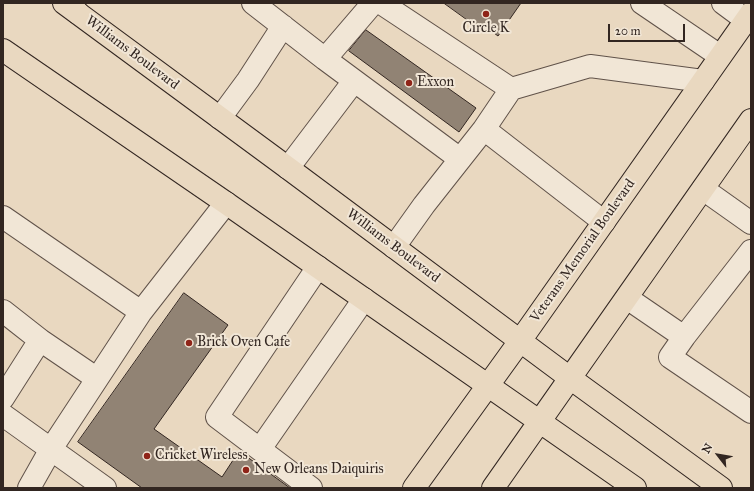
<!DOCTYPE html>
<html>
<head>
<meta charset="utf-8">
<style>
	body { margin:0 }
	#map { position:relative; width:754px; height:491px; overflow:hidden; background:#e9d8c0; font-family:"IM FELL Great Primer",serif }
	canvas { display:block }
	.frame { position:absolute; inset:0; border:4px solid #322621; pointer-events:none }
	.north { position:absolute; left:698px; top:435px; width:40px; height:40px; -webkit-text-stroke:3px #f1e6d6; paint-order:stroke; rotate:301deg; font-size:11px; font-weight:700; line-height:16px; text-align:center; color:#322621 }
	.north::after { content:''; display:block; margin:auto; width:14px; height:18px; background:#322621; clip-path:polygon(50% 0,100% 100%,50% 72%,0 100%) }
	.scale { position:absolute; left:608px; top:24px; width:77px; height:18px; box-sizing:border-box; border:2px solid #322621; border-top:0; padding-left:5px; font-size:12px; line-height:14px; white-space:nowrap; color:#322621; -webkit-text-stroke:3px #f1e6d6; paint-order:stroke }
</style>
</head>
<body>
<div id="map">
<canvas width="754" height="491"></canvas>
<div class="frame"></div>
<div class="north">N</div>
<div class="scale">20 m</div>
</div>
<script>
const c = document.querySelector('canvas').getContext('2d');
c.lineJoin = 'round';
function fillPath(path, color) { c.fillStyle = color; c.fill(path, 'evenodd'); }
function strokePath(path, color, width, dash) { c.strokeStyle = color; c.lineWidth = width; c.lineCap = dash ? 'butt' : 'round'; c.setLineDash(dash || []); c.stroke(path); }
function write(font, color, halo, rows, align = 'center') {
  c.font = font + ' "IM FELL Great Primer",serif'; c.lineWidth = 4; c.setLineDash([]); c.textBaseline = 'middle'; c.strokeStyle = halo; c.fillStyle = color; for (const [text, x, y, turn = 0] of rows) {
    c.save(); c.translate(x, y); c.rotate((+turn || 0) * Math.PI / 180); c.textAlign = isNaN(turn) ? turn : align; if (halo) c.strokeText(text, 0, 0); c.fillText(text, 0, 0); c.restore();
  }
}
const building = new Path2D(`
	M444 3H521L498 36 482 24 479 28Z
	M366 30 476 108 459 132 349 51Z
	M184 293 228 325 154 429 222 477 239 451 290 488H142L78 442Z`);
const minor = new Path2D(`
	M253 3 325 59 373 3
	M381 3 511 89 590 66 703 81
	M642 3 720 56
	M723 3 746 20
	M325 59 460 159
	M220 118 248 80 283 26
	M484 129 511 89
	M288 168 354 81
	M703 189 751 223
	M3 217 141 312
	M394 247 424 205 484 129 604 222
	M627 298 684 337 751 251
	M3 311 40 340
	M684 337 670 357 751 412
	M3 398 40 340 96 378
	M3 415 105 488
	M260 449 364 299
	M29 488 51 449 141 312 226 203
	M311 488 217 417 318 267`);
const major = new Path2D(`
	M64 3 288 168 570 378 721 488
	M3 50 226 203 635 488
	M414 488 520 341 751 13
	M493 488 751 120`);
const highway = new Path2D(`
	M69 3 78 13`);
const markers = [
	[486,14,4,"#8f2418"],
	[409,83,4,"#8f2418"],
	[189,343,4,"#8f2418"],
	[147,456,4,"#8f2418"],
	[246,470,4,"#8f2418"]
];
const poiNames = [
	["Circle K",486,29,"center"],
	["Exxon",417,83],
	["Brick Oven Cafe",197,343],
	["Cricket Wireless",155,456],
	["New Orleans Daiquiris",254,470]
];
const streetNames = [
	["Williams Boulevard",132,53,37],
	["Williams Boulevard",393,246,37],
	["Veterans Memorial Boulevard",583,251,-55]
];
fillPath(building, '#918374');
strokePath(building, '#322621', 1);
strokePath(minor, '#605249', 24);
strokePath(major, '#322621', 24);
strokePath(highway, '#322621', 24);
strokePath(minor, '#f1e6d6', 22);
strokePath(major, '#e9d8c0', 22);
strokePath(highway, '#e9d8c0', 22);
for (const [x, y, r, color] of markers) { const dot = new Path2D(); dot.arc(x, y, r, 0, 2 * Math.PI); c.fillStyle = color; c.fill(dot); strokePath(dot, '#f1e6d6', 1.5); }
write('14px', '#322621', '#f1e6d6', poiNames, 'left');
write('14px', '#322621', '#f1e6d6', streetNames);
</script>
</body>
</html>
